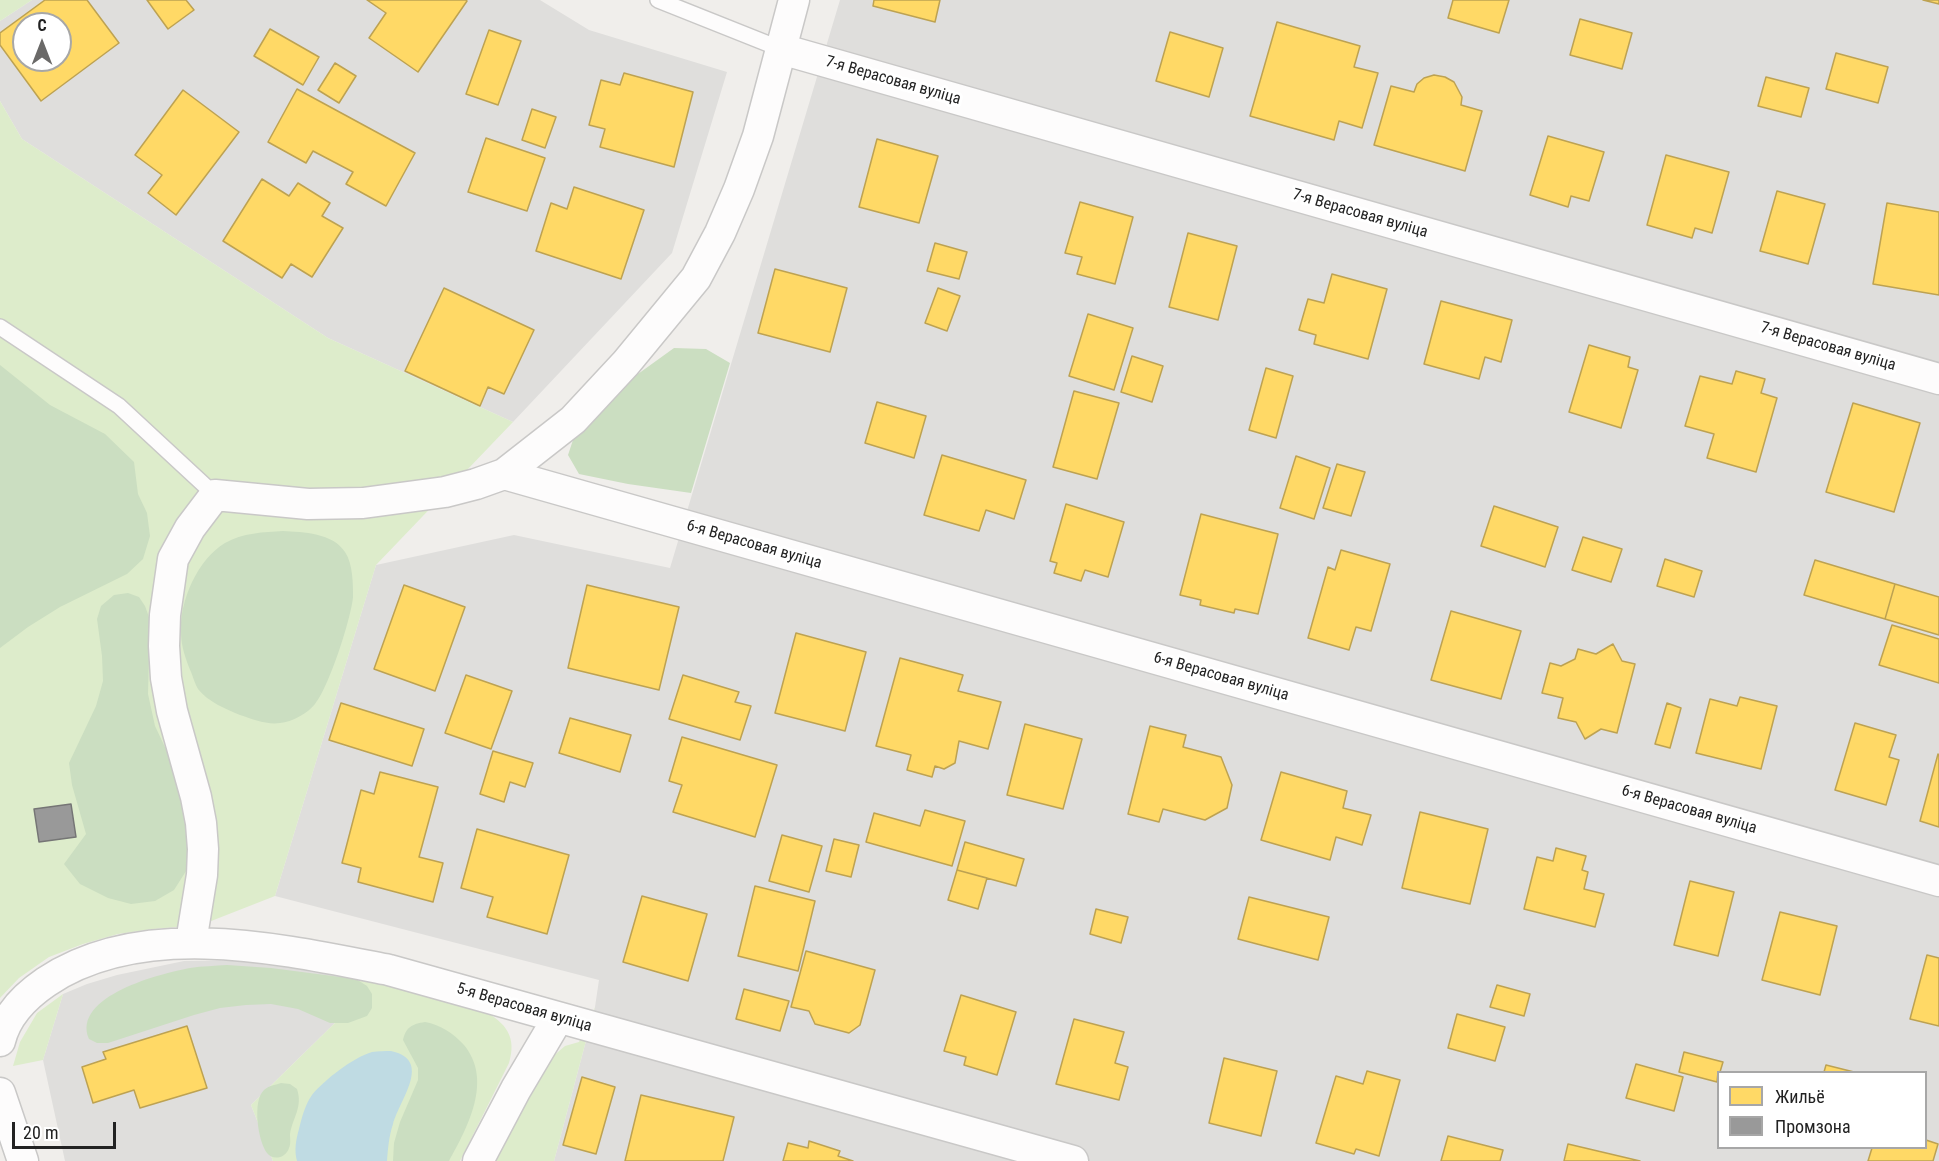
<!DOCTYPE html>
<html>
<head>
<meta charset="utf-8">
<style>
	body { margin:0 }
	#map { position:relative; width:1939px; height:1161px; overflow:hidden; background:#f0eeeb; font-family:"Roboto Condensed",sans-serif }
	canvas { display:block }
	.legend { position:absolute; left:1717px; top:1071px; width:210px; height:78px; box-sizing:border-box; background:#fff; border:2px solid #a7a7a7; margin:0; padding:8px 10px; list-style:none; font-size:18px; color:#222 }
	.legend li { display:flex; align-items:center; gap:12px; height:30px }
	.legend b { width:30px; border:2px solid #a7a7a7 }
	.north { position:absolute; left:12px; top:12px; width:60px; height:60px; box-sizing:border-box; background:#fff; border:2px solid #a7a7a7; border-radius:50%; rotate:0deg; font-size:16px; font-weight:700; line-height:24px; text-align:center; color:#222 }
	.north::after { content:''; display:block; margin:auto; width:21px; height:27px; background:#6a6968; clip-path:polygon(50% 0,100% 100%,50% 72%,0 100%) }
	.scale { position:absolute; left:12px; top:1122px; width:104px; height:27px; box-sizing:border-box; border:3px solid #222; border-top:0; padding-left:8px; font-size:18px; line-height:21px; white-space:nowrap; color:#222; -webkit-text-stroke:4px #fff; paint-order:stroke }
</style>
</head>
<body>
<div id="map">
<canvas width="1939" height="1161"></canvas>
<ul class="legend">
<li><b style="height:16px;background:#ffd966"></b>Жильё</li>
<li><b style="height:16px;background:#999"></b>Промзона</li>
</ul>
<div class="north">С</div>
<div class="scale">20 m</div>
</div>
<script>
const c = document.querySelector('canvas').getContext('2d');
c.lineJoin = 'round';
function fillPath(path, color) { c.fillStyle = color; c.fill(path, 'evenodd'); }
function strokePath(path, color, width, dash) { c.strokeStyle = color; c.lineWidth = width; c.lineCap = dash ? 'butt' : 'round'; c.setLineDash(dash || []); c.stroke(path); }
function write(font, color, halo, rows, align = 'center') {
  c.font = font + ' "Roboto Condensed",sans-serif'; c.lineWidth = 6; c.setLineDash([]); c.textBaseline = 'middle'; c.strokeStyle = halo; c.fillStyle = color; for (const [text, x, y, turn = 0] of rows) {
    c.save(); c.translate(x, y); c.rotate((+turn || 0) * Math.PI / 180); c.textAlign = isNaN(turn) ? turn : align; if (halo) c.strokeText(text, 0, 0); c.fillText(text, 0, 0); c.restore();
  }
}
const residential = new Path2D(`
	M32 0H540L589 30 727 72 672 253 513 422 328 338 22 139 0 101V21ZM24 24H60V60H24Z
	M840 0H1939V1161H554L595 1007 599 980 275 896 376 565 514 535 670 568ZM1718 1072H1926V1148H1718Z
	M266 960 350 969 342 1016 251 1105 273 1161H65L43 1060 63 994 87 984 117 975 184 961Z`);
const grass = new Path2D(`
	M0 0H32L0 21Z
	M0 101 22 139 328 338 513 422 376 565 275 896 201 925 153 929 118 934 83 944 49 957 19 978 0 998Z
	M350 969 484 1011C506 1023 517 1037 509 1063L460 1161H273L251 1105 342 1016Z
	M63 994 43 1060 13 1066 20 1042 37 1013Z
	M595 1007 554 1161H496L498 1154 552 1057 565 1046 579 1042Z`);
const forest = new Path2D(`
	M674 348 706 349 730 363 691 493 628 484 579 474 568 455 575 434 631 379Z
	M0 365 50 405 105 434 134 462 138 494 147 513 150 536 143 559 127 574 60 607 28 627 0 648Z
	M283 531C303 532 333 533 345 552 353 564 353 584 353 597 351 619 329 687 315 704 308 713 292 722 280 723 267 725 252 719 240 715 226 709 208 702 198 689 195 684 193 677 191 672 186 660 181 646 181 633 179 601 198 559 225 543 242 533 264 532 283 531Z
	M128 593 139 597 145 606 150 620 148 694 155 726 171 760 191 838 188 868 174 890 155 901 131 904 108 898 80 884 64 864 86 834 72 785 69 763 96 706 103 681 102 656 97 619 101 606 114 595Z
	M227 965 271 968 356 979 367 986 372 994V1008L367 1016 348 1023H330L298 1009 271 1004 246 1005 220 1008 194 1015 108 1043H97L89 1039C71 996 162 973 190 968 202 966 215 966 227 965Z
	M425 1022C441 1025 453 1033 464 1045 493 1080 468 1127 449 1161H393L394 1143 400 1122 418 1080V1068L403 1040C406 1027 412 1024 425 1022Z
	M281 1083 290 1084 297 1089C303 1107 293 1117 290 1134 290 1139 291 1144 289 1148 286 1158 273 1161 267 1153 258 1141 252 1101 264 1090 268 1086 275 1085 281 1083Z`);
const water = new Path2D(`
	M391 1051C433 1060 400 1099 393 1124 389 1136 388 1148 387 1161H297C294 1150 296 1140 299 1129 302 1117 305 1105 312 1095 324 1080 354 1057 372 1052 378 1051 385 1051 391 1051Z`);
const homes = new Path2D(`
	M45 0H87L119 43 41 101 0 45V33ZM24 24H60V60H24Z
	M147 0H186L194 10 168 29Z
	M367 0H466L467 1 418 72 369 38 386 13Z
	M874 0H940L935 22 873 6Z
	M1453 0H1509L1499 33 1448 18Z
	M1923 0H1939V4Z
	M1580 19 1632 33 1622 69 1570 55Z
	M1277 22 1360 46 1354 67 1378 73 1362 128 1339 121 1334 140 1250 116Z
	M270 29 319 57 303 85 254 56Z
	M489 30 521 41 498 105 466 94Z
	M1170 32 1223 48 1209 97 1156 81Z
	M1836 53 1888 67 1878 103 1826 89Z
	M335 63 356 76 339 103 318 90Z
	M624 73 693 92 674 167 600 147 605 129 589 125 601 80 620 85Z
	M1434 75 1445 77 1454 82 1462 97 1461 105 1482 111 1465 171 1374 145 1391 86 1414 92 1417 84 1424 78Z
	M1766 77 1809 88 1801 117 1758 106Z
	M297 89 415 153 386 206 346 184 353 172 313 151 306 163 268 142Z
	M183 90 239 132 176 215 148 193 162 175 135 155Z
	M532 109 556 117 545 148 522 140Z
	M1548 136 1604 152 1589 201 1571 196 1568 207 1530 195Z
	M486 138 545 158 527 211 468 192Z
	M877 139 938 156 919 223 859 207Z
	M1666 155 1729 172 1712 233 1695 228 1692 238 1647 225Z
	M262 179 289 196 298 183 330 203 322 216 343 228 312 277 291 264 282 278 223 241Z
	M574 187 644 210 621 279 536 251 551 203 567 209Z
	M1777 191 1825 204 1808 264 1760 251Z
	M1080 202 1133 217 1115 284 1077 274 1082 257 1065 253Z
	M1887 203 1939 212V295L1873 284Z
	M1188 233 1237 246 1218 320 1169 307Z
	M935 243 967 252 959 279 927 271Z
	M775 269 847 288 830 352 758 333Z
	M1332 274 1387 289 1368 359 1314 344 1316 335 1299 330 1308 299 1324 303Z
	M444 288 534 330 504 394 488 387 480 406 405 371Z
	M938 288 960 296 947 331 925 323Z
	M1441 301 1512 320 1501 362 1485 357 1479 379 1424 364Z
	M1088 314 1133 328 1114 390 1069 376Z
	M1589 345 1630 357 1628 367 1638 370 1621 428 1569 412Z
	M1132 356 1163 366 1152 402 1121 392Z
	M1266 368 1293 376 1276 438 1249 430Z
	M1736 371 1765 379 1761 393 1777 398 1756 472 1707 458 1714 434 1685 426 1700 376 1732 384Z
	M1074 391 1119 403 1097 479 1053 467Z
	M877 402 926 416 914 458 865 443Z
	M1853 403 1920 423 1894 512 1826 492Z
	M942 455 1026 480 1014 519 986 510 979 531 924 515Z
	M1296 456 1330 468 1314 519 1280 508Z
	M1337 464 1365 472 1351 516 1323 508Z
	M1066 504 1124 522 1108 577 1085 570 1081 581 1054 573 1057 563 1050 561Z
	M1494 506 1558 527 1545 567 1481 546Z
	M1201 514 1278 534 1258 614 1235 609 1234 613 1200 605 1201 600 1180 595Z
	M1583 537 1622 549 1611 582 1572 570Z
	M1341 550 1390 564 1371 631 1356 627 1349 650 1308 638 1328 567 1335 570Z
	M1665 559 1702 571 1694 597 1657 586Z
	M1815 560 1895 584 1885 619 1804 595Z
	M1895 584 1939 597V635L1885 619Z
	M404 585 465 607 435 691 374 669Z
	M587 585 679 607 659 690 568 668Z
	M1451 611 1521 631 1501 699 1431 680Z
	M1892 625 1939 639V683L1879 665Z
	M796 633 866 652 845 731 775 713Z
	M1613 644 1622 661 1635 664 1617 733 1601 729 1585 739 1576 722 1558 718 1563 698 1542 693 1550 663 1561 666 1575 659 1578 649 1596 654Z
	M900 658 963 675 958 691 1001 702 988 749 959 741 955 763 944 769 935 766 932 777 907 770 911 755 876 746Z
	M466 675 512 691 491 749 445 733Z
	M683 675 739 692 735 702 751 706 740 740 669 719Z
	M1740 697 1777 706 1761 769 1696 753 1710 699 1737 706Z
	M341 703 424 729 412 766 329 740Z
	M1667 703 1681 708 1670 748 1655 744Z
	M570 718 631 735 620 772 559 753Z
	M1855 723 1896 735 1889 757 1899 760 1886 805 1835 790Z
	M1025 724 1082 739 1063 809 1007 795Z
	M1150 726 1186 735 1183 747 1221 757 1232 785 1227 808 1205 820 1163 809 1159 822 1128 814Z
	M682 737 777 765 755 837 673 812 682 785 669 781Z
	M493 751 533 763 525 787 510 782 504 802 480 794Z
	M1938 754 1939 755V827L1920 821Z
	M380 772 438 787 419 857 443 863 433 902 358 882 361 868 342 863 361 790 374 794Z
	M1281 772 1347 791 1343 808 1371 815 1362 845 1336 837 1330 860 1261 840Z
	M925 810 965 821 952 866 866 842 874 813 920 826Z
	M1420 812 1488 829 1470 904 1402 888Z
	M477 829 569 855 547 934 487 917 493 897 461 888Z
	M782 835 822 846 809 892 769 881Z
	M834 839 859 845 851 877 826 871Z
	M965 842 1024 859 1016 886 957 870Z
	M1556 848 1586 856 1582 870 1588 872 1584 889 1604 894 1595 927 1524 909 1537 857 1553 861Z
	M957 870 987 878 978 909 948 900Z
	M1690 881 1734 892 1718 956 1674 945Z
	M755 886 815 901 798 971 738 956Z
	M642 896 707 914 688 981 623 962Z
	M1249 897 1329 917 1318 960 1238 939Z
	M1096 909 1128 917 1121 943 1090 934Z
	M1780 912 1837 926 1820 995 1762 980Z
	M806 951 875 970 860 1025 849 1033 815 1024 809 1011 791 1007Z
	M1927 955 1939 958V1026L1910 1019Z
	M1497 985 1530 994 1524 1016 1490 1007Z
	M744 989 789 1001 780 1031 736 1019Z
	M961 995 1016 1012 997 1075 964 1065 966 1057 944 1051Z
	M1457 1014 1505 1027 1495 1061 1448 1048Z
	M1074 1019 1124 1032 1115 1063 1128 1067 1119 1100 1056 1084Z
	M187 1026 207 1088 140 1108 134 1090 93 1103 82 1067 106 1059 103 1052Z
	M1684 1052 1723 1062 1720 1072H1718L1717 1082 1679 1072Z
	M1224 1058 1277 1071 1261 1136 1209 1123Z
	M1636 1064 1683 1077 1674 1111 1626 1098Z
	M1826 1065 1854 1072H1824Z
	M1367 1071 1400 1080 1379 1156 1356 1149 1354 1154 1316 1143 1336 1076 1363 1084Z
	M582 1077 615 1087 596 1154 563 1145Z
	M641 1095 734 1117 723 1161H625Z
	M1448 1136 1503 1150 1500 1161H1441Z
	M1926 1140 1938 1144 1933 1161H1868L1872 1148H1926Z
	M809 1141 840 1151 838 1156 853 1161H783L788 1143 808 1148Z
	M1568 1144 1640 1161H1564Z`);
const industry = new Path2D(`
	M71 804 76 837 39 842 34 809Z`);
const service = new Path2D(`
	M658 0 781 49
	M0 327 119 406 215 495`);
const minor = new Path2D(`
	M781 49 1939 379
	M504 474 1939 881
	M191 942 202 875 203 849 201 823 196 797 172 711 166 678 164 646 165 615 173 559 190 528 215 495 308 504 363 503 445 492 476 484 504 474 573 420 626 363 696 278 720 233 739 189 758 136 794 0
	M0 1041C6 1015 24 997 46 982 143 917 282 949 389 970L1073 1161
	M0 1093 23 1161
	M478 1161 516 1089 558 1018`);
const streetNames = [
	["7-я Верасовая вуліца",893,81,16],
	["7-я Верасовая вуліца",1360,214,16],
	["7-я Верасовая вуліца",1828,347,16],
	["6-я Верасовая вуліца",754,545,16],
	["6-я Верасовая вуліца",1221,677,16],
	["6-я Верасовая вуліца",1689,810,16],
	["5-я Верасовая вуліца",524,1008,16]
];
fillPath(residential, '#dfdedc');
fillPath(grass, '#ddeccb');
fillPath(forest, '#cbdec1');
fillPath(water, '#bfdbe3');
fillPath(homes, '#ffd966');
strokePath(homes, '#bda252', 1.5);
fillPath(industry, '#999');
strokePath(industry, '#757575', 1.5);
strokePath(service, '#c9c8c7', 18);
strokePath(minor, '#c9c8c7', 33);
strokePath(service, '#fdfcfc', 15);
strokePath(minor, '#fdfcfc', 30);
write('16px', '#222', '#fff', streetNames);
</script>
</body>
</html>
